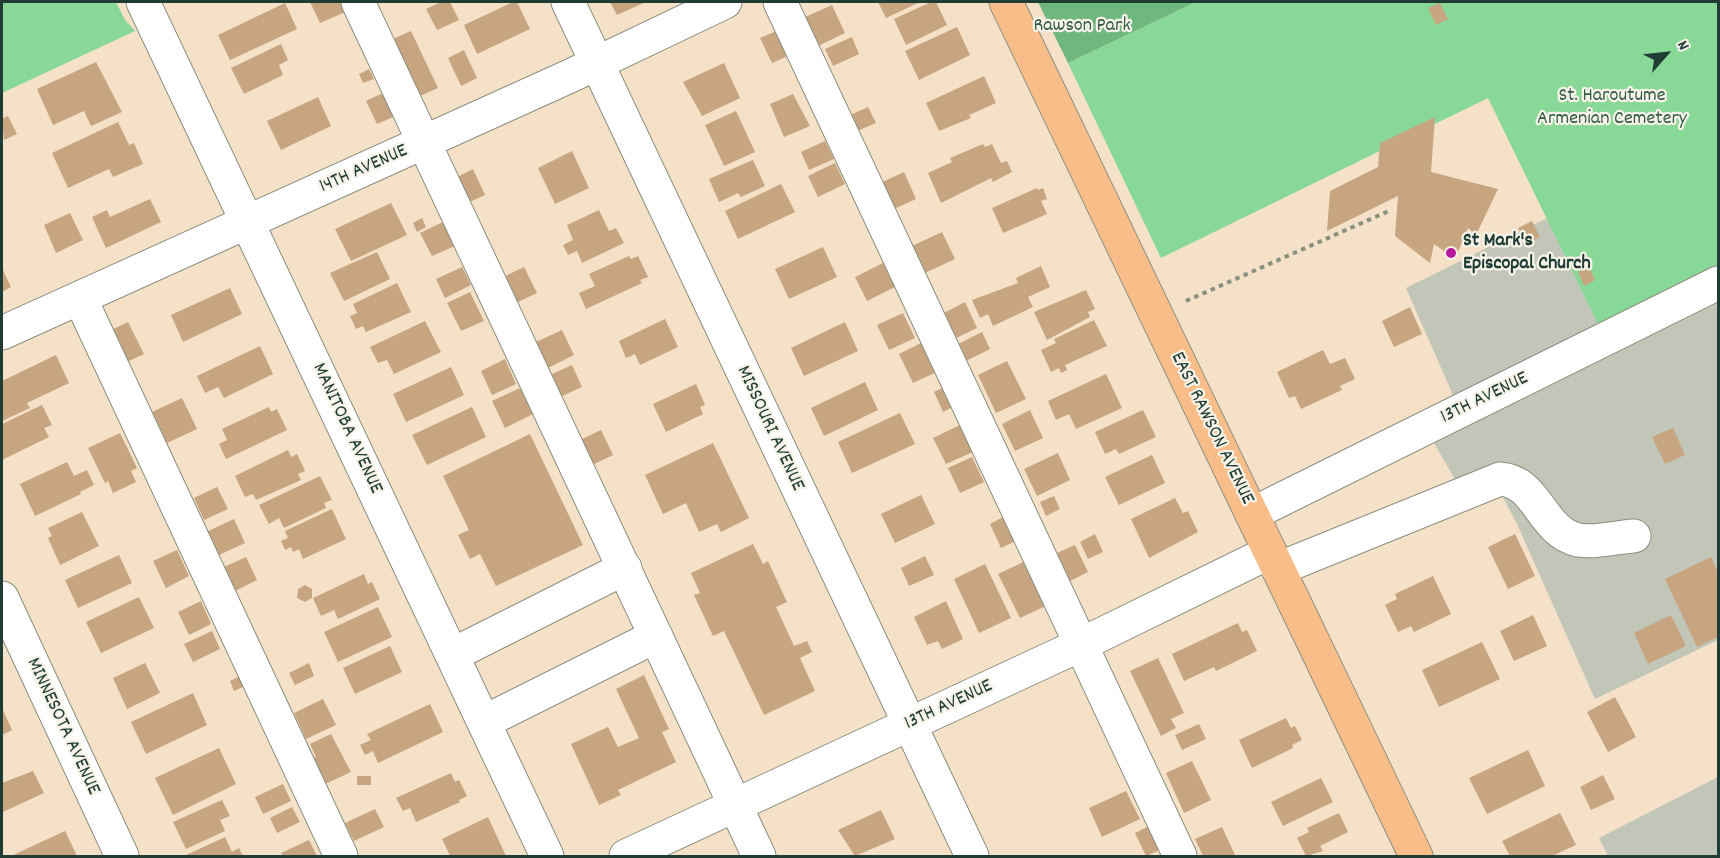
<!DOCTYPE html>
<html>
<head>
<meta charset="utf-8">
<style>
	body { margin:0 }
	#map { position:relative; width:1720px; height:858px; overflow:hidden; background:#f4e1c8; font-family:Dekko,sans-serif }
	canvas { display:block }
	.frame { position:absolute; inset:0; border:3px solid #1f3d34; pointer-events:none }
	.north { position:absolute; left:1636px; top:24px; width:60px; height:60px; -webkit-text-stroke:4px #f7f3e8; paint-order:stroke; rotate:63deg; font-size:16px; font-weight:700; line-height:24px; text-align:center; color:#1f3d34 }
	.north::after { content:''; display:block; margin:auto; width:21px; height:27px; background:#1f3d34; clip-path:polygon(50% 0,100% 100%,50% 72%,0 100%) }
</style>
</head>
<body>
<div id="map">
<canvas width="1720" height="858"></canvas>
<div class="frame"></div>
<div class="north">N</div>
</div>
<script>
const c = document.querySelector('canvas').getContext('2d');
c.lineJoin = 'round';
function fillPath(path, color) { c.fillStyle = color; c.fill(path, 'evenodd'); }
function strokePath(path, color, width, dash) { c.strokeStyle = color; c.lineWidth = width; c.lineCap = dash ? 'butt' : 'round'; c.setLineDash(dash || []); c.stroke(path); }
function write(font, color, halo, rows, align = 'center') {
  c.font = font + ' Dekko,sans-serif'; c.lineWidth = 4.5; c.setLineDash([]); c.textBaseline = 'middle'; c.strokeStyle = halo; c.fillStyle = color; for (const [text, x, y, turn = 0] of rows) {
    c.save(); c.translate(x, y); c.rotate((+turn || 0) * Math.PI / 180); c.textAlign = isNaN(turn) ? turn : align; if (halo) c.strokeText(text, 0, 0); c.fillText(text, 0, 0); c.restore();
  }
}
const industrial = new Path2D(`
	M1547 218 1598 324 1718 283V640L1595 699 1517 524 1487 467 1456 481 1425 428 1460 411 1406 288Z
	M1718 777V856H1608L1599 838Z`);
const green = new Path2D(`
	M2 2H116L125 20 135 31 2 93Z
	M1196 2H1718V267L1598 324 1488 98 1161 258 1068 63Z`);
const forest = new Path2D(`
	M1038 2H1196L1068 63Z`);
const building = new Path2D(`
	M310 2H343L348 11 320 23Z
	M441 2H450L459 20 437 30 426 9Z
	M513 2H517L530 29 477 54 464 25Z
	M610 2H646L617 15Z
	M878 2H920L886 18Z
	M931 2H936L947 25 906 45 894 19Z
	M285 3 297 29 230 60 218 35Z
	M1440 3 1448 19 1436 25 1428 8Z
	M832 5 845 33 816 47 803 18Z
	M957 27 970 55 919 80 905 51Z
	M779 30 790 55 772 63 760 38Z
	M411 31 438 88 413 99 386 42Z
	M852 37 859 54 833 66 825 49Z
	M281 44 288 60 279 65 283 75 244 94 231 68Z
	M464 50 477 78 461 86 448 58Z
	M96 62 122 112 91 126 84 111 53 125 37 89Z
	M724 63 740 98 702 116 683 82Z
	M369 69 374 79 363 83 359 74Z
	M984 76 996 103 969 115 971 118 939 131 926 103Z
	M389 90 400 114 377 124 366 101Z
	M793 94 810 126 784 137 770 104Z
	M318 97 331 126 281 150 267 121Z
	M868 107 876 123 855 132 848 116Z
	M736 111 755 152 724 166 705 125Z
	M8 116 17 134 4 140 2 119Z
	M1435 117 1431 172 1498 189 1476 235 1468 228 1455 259 1434 244 1430 263 1395 236 1398 196 1327 231 1330 191 1378 167 1380 143Z
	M118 122 129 145 134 143 143 164 113 177 109 169 68 188 52 153Z
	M825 141 834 159 809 170 801 152Z
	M983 144 985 147 992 144 1001 163 1007 161 1012 172 993 182 991 178 941 203 928 173 952 162 950 158Z
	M572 151 589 188 555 204 538 168Z
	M753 160 765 186 741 197 738 193 719 202 709 179Z
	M835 163 845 184 818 197 808 176Z
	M473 169 485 195 465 204 453 179Z
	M904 172 916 199 892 210 880 183Z
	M781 184 795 212 738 239 725 211Z
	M1037 188 1038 190 1043 188 1047 199 1041 201 1047 214 1003 233 992 208Z
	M150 199 161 222 106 248 92 217 107 210 110 217Z
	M391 203 407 235 351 261 335 229Z
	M599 210 609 231 616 228 624 243 582 263 577 251 568 255 563 245 573 240 567 225Z
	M70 213 83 240 56 253 44 225Z
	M422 218 426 227 417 232 413 223Z
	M1532 221 1540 237 1526 244 1518 228Z
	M443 222 455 246 432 256 420 233Z
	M942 232 955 259 925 273 912 246Z
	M823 247 837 277 789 299 775 269Z
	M377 252 390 279 344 301 330 273Z
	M629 256 631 259 638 256 648 277 640 280 642 283 586 309 579 293 595 286 589 274Z
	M883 263 895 287 867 301 855 277Z
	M1041 266 1050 287 1028 297 1033 307 993 326 988 314 980 318 972 300 1018 283 1016 278Z
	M462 267 471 285 445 298 436 279Z
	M524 267 537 293 514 304 501 278Z
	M1589 267 1595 280 1584 286 1578 272Z
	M2 268 11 287 2 292Z
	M397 283 411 312 366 332 363 326 356 329 350 316 357 313 353 304Z
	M230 288 242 314 183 342 171 315Z
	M1086 290 1095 309 1088 312 1090 317 1047 340 1034 312Z
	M470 292 484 321 461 331 447 303Z
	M965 302 977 328 952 340 940 315Z
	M1410 307 1422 334 1394 347 1382 321Z
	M903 313 915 338 889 350 877 325Z
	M665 319 678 347 640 365 635 354 626 358 619 341Z
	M1094 320 1107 346 1065 365 1067 370 1061 373 1059 368 1051 372 1041 350 1056 343 1054 339Z
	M425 321 441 352 394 374 387 360 378 363 370 347Z
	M128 322 144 354 116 367 101 335Z
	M845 322 858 351 804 376 791 348Z
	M562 330 574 355 548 368 536 342Z
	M982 332 990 349 966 361 958 344Z
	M927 340 941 370 913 383 899 354Z
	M260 346 273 374 224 398 218 387 205 393 197 376Z
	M1323 350 1330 364 1345 358 1355 379 1340 386 1342 390 1301 409 1295 396 1289 398 1277 372Z
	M56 355 69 383 27 403 30 408 2 421V381Z
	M505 359 516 384 492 395 481 371Z
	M1007 361 1026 399 996 413 978 375Z
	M572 365 582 387 562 396 552 374Z
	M451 367 464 395 406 422 393 394Z
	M1106 374 1122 408 1076 429 1069 414 1056 420 1048 401Z
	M865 382 878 410 824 436 811 408Z
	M696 384 705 405 700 407 703 414 666 432 653 404Z
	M950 384 959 404 943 412 934 392Z
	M520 388 533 414 505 428 492 401Z
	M182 398 197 429 167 443 152 412Z
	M42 405 52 425 44 428 49 437 2 460V424Z
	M269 407 271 412 277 409 287 430 226 459 219 444 227 440 222 429Z
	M472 407 486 437 427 465 412 435Z
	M1030 410 1043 438 1015 451 1002 424Z
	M1143 410 1156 437 1119 454 1116 449 1105 454 1095 432Z
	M900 413 915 444 852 473 838 442Z
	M960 425 973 452 946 464 933 438Z
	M1673 428 1685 455 1665 464 1652 437Z
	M601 430 613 455 590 466 578 441Z
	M120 433 137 468 131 471 136 482 113 493 108 481 105 483 88 448Z
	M530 434 583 545 496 586 480 554 470 559 458 535 469 530 443 476Z
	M713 443 749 518 721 532 717 524 699 532 686 503 663 514 645 475Z
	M288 450 291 457 297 454 305 471 298 474 301 480 256 500 253 494 245 497 235 476Z
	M1058 453 1070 480 1037 496 1024 469Z
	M1152 455 1165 483 1119 505 1105 477Z
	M972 457 984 482 960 493 948 468Z
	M67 462 74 476 87 470 94 485 80 492 81 494 35 516 20 484Z
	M320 476 332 500 324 503 326 508 284 528 279 518 269 524 259 505Z
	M217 487 228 509 204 520 194 498Z
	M921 495 935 524 895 543 881 514Z
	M1054 496 1060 509 1046 516 1040 502Z
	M1175 498 1183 513 1188 511 1198 532 1149 558 1131 519Z
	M332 509 346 539 303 559 299 549 293 552 291 547 285 550 281 541 288 538 285 531Z
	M82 512 99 546 60 565 48 538 52 536 48 528Z
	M1011 513 1022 538 1001 548 990 524Z
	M234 519 245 543 217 556 206 532Z
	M1095 534 1103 552 1088 559 1080 542Z
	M1515 534 1535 576 1508 589 1488 547Z
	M753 544 763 564 768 561 787 602 776 607 794 646 807 641 812 652 800 658 815 691 764 715 724 631 713 636 694 595 700 593 691 573Z
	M1075 545 1088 572 1070 581 1057 553Z
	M177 550 189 576 166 588 153 561Z
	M119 555 132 583 78 608 65 580Z
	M925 556 934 575 909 586 901 568Z
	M246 557 257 580 233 592 222 568Z
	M1711 557 1718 573V637L1697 647 1665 579Z
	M1032 558 1054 602 1020 618 998 574Z
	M985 564 1011 618 979 633 954 579Z
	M364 574 368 584 372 582 380 599 338 619 334 610 321 616 313 598Z
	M1433 576 1451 614 1414 632 1411 626 1398 632 1385 605 1397 599 1395 594Z
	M305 585 312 589V598L305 602 297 598 298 589Z
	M139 597 154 628 101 653 86 622Z
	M201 601 211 624 189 635 178 612Z
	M946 601 963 639 942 649 938 641 927 645 914 617Z
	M378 607 392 637 338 662 324 632Z
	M1533 615 1547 646 1514 661 1500 631Z
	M1671 615 1686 646 1648 664 1634 633Z
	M1238 623 1242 632 1247 630 1257 651 1216 671 1214 667 1184 681 1172 654Z
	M212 631 220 649 193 662 184 644Z
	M1482 642 1500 679 1439 707 1422 670Z
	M390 646 402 672 355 694 343 668Z
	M1158 658 1184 713 1171 719 1176 728 1161 736 1130 671Z
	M145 663 160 693 127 709 113 678Z
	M309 663 314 676 295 685 289 673Z
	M644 675 669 729 662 732 676 762 618 790 621 795 599 805 571 744 608 727 618 747 639 738 616 689Z
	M240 676 245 686 234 691 230 681Z
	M193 693 207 725 146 754 131 722Z
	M1615 697 1636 737 1608 752 1587 712Z
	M323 699 336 725 306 739 294 713Z
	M430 704 443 732 378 763 373 751 365 755 360 745 371 740 367 734Z
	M2 708 12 730 2 735Z
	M1286 718 1291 728 1295 726 1302 740 1292 745 1293 748 1252 768 1239 740Z
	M1199 724 1206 739 1182 750 1175 735Z
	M331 734 351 772 325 784 313 758 316 757 310 744Z
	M219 748 236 784 173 815 155 778Z
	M1528 750 1545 786 1487 814 1469 778Z
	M1192 761 1211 800 1184 813 1166 773Z
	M33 771 44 793 3 812 2 783Z
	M451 773 455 782 459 780 467 796 459 800 460 802 416 822 410 808 403 811 396 798Z
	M1603 775 1615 799 1591 810 1580 787Z
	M357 776H371V785H357Z
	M1321 778 1333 802 1283 826 1271 802Z
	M283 784 291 801 263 814 255 797Z
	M1126 791 1140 819 1102 837 1089 808Z
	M222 800 230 816 220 820 225 831 186 849 173 822Z
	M292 807 300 822 277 833 270 818Z
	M375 809 384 827 354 841 345 823Z
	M881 810 895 839 855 856 838 830Z
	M1339 813 1348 832 1320 846 1323 851 1306 856 1297 838 1309 832 1307 828Z
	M1560 813 1576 845 1552 856H1510L1502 841Z
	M488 817 506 856H450L442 839Z
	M1155 823 1167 847 1146 856 1135 833Z
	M1222 827 1235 855 1203 856 1195 839Z
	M65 831 77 856H11Z
	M225 837 232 852 239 848 243 856H184Z
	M309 840 317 856H283L281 853Z`);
const path = new Path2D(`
	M1186 301 1391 210`);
const minor = new Path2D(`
	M143 2 547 856
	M358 2 759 856
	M568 2 972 856
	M780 2 1180 856
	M80 298 341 856
	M2 333 570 76 725 2
	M1252 514 1718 283
	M1278 569 1500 479C1538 481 1541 532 1578 540 1594 543 1617 537 1634 536
	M2 598 122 856
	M452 655 625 568
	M484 722 656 636
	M626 856 1080 645 1270 552`);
const major = new Path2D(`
	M1006 2 1416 856`);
const markers = [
	[1451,253,6,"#b5179e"]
];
const parkNames = [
	["Rawson Park",1082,27],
	["St. Haroutume",1612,97],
	["Armenian Cemetery",1612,120]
];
const streetNames = [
	["14TH AVENUE",364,170,-24],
	["13TH AVENUE",1485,399,-26],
	["MANITOBA AVENUE",346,429,65],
	["MISSOURI AVENUE",769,429,65],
	["EAST RAWSON AVENUE",1211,429,64],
	["13TH AVENUE",949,706,-25],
	["MINNESOTA AVENUE",62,727,65]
];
const poiNames = [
	["St Mark's",1463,242],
	["Episcopal Church",1463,265]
];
fillPath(industrial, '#c2c6b9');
fillPath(green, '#88d897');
fillPath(forest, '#6eb880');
fillPath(building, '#c7a580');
strokePath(minor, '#8a8f7e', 35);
strokePath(major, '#8a8f7e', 35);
strokePath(path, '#8a8f7e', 4, [4.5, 4.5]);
strokePath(minor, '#fff', 33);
strokePath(major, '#f8bd89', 33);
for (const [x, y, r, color] of markers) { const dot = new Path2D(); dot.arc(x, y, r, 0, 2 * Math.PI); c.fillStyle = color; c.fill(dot); strokePath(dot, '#f7f3e8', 2); }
write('20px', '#345c48', '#f7f3e8', parkNames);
write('20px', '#1f3d34', '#f7f3e8', streetNames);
write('bold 20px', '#1f3d34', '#f7f3e8', poiNames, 'left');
</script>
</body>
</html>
